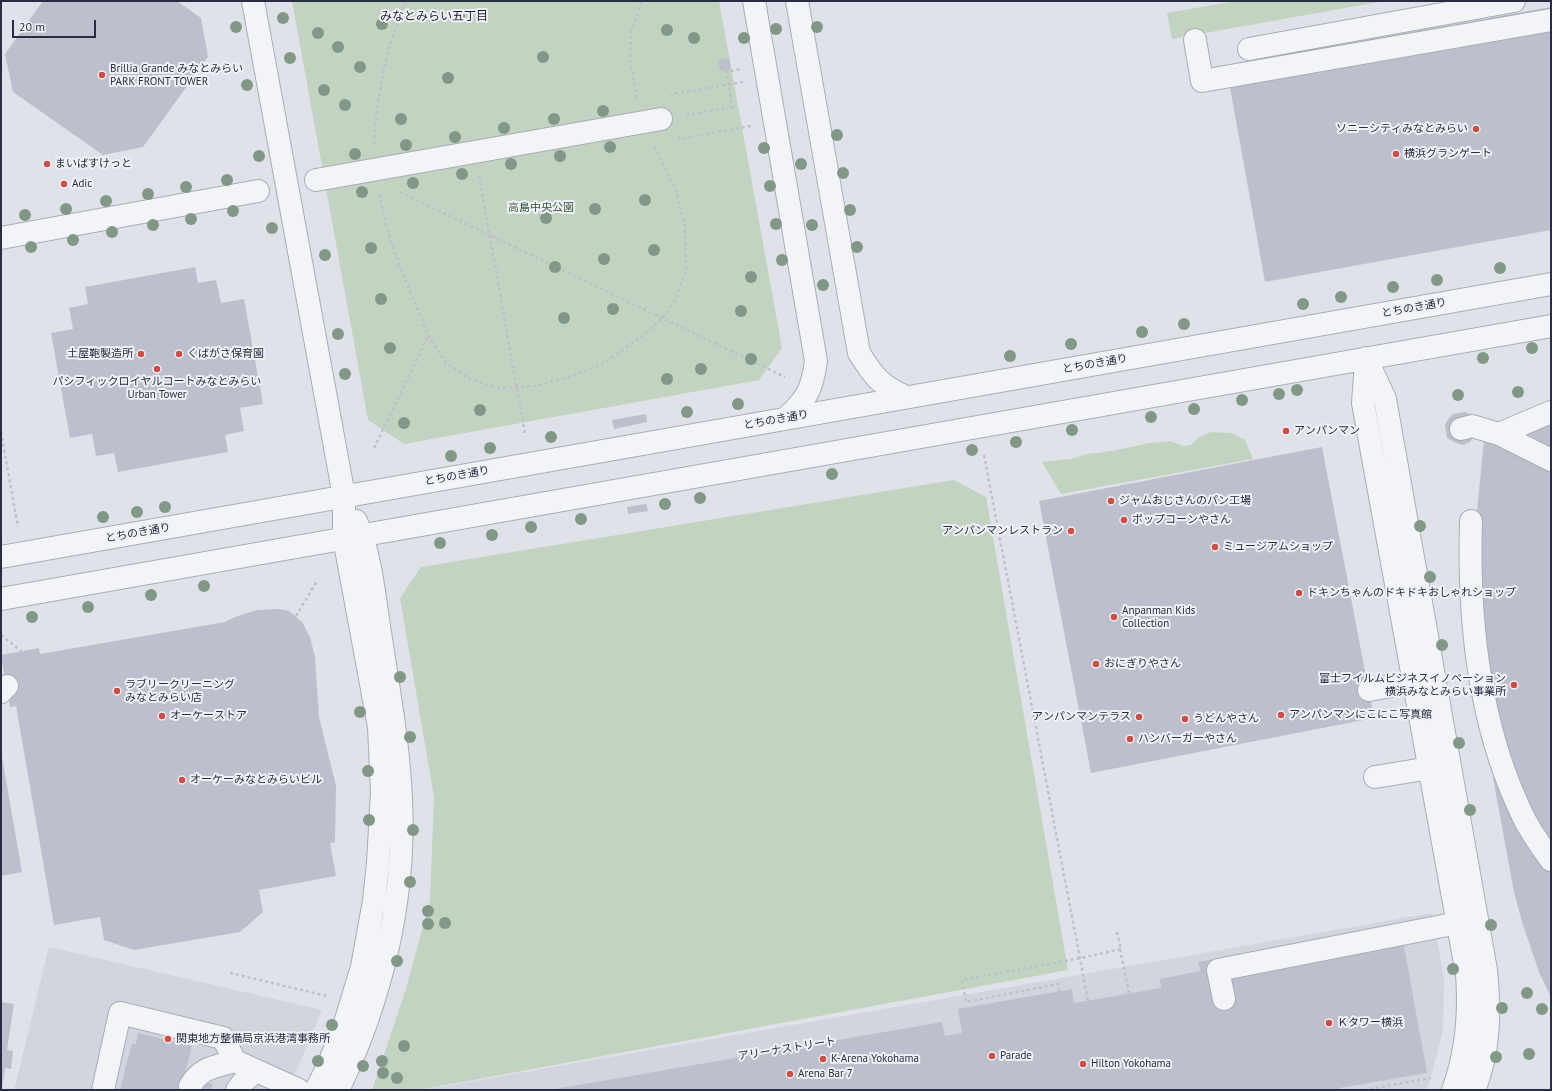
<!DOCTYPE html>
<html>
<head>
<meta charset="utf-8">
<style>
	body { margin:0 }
	#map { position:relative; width:1552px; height:1091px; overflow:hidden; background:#e0e2e9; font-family:"PT Sans",sans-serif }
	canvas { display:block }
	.frame { position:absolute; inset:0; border:2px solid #292d41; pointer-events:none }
	.scale { position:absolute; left:12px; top:20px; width:84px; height:18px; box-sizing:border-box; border:2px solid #292d41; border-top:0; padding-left:5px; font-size:12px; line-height:14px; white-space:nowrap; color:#292d41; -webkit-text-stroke:3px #f0f1f7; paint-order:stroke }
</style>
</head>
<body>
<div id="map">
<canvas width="1552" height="1091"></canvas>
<div class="frame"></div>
<div class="scale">20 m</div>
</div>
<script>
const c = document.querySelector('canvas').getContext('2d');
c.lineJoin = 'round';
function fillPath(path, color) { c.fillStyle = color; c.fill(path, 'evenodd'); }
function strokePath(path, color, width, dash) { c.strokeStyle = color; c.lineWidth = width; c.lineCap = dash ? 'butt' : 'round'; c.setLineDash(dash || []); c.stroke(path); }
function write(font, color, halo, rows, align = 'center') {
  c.font = font + ' "PT Sans","Noto Sans JP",sans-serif'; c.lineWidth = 4; c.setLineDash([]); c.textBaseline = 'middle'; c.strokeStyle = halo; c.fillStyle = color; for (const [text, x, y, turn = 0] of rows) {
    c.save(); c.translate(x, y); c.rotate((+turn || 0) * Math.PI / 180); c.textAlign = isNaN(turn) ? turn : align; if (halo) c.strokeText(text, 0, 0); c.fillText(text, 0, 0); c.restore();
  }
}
const built = new Path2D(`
	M1432 913 1444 977 1443 1030 1429 1084 1426 1090H422Z
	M49 947 322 1010 298 1067 286 1090H14Z`);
const green = new Path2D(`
	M292 1H719L782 348 759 380 404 444 368 420Z
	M1236 1H1384L1172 39 1167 13Z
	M1211 432 1231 433 1245 440 1253 459 1061 494 1042 462 1071 459 1087 454 1112 451 1150 443 1171 441 1183 446 1191 445 1199 437Z
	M954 480 986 497 1068 970 419 1090H372L406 989 430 900 434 797 400 598 421 567Z`);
const building = new Path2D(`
	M43 1H177L201 18 208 57 143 147 103 155 13 92 5 54Z
	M1551 7V230L1265 282 1226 65Z
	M729 58 731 69 720 71 718 60Z
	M195 267 198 283 216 280 221 303 244 299 263 404 240 408 244 431 225 435 228 452 118 472 114 453 96 456 92 434 70 438 51 333 73 329 69 308 88 304 85 287Z
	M1551 403V997L1539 972 1522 922 1514 892 1493 778 1500 777 1492 749 1476 521 1484 439 1475 436 1470 442 1463 445 1456 443 1447 438 1445 425 1448 419 1453 414 1465 412 1496 425Z
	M646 414 647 422 614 429 612 420Z
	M1322 447 1374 718 1091 773 1039 501Z
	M646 504 648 511 628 514 627 507Z
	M279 609 289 611 302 622 310 637 315 657 319 717 336 786 335 842 330 843 336 876 259 890 263 912 240 932 134 950 104 940 100 917 54 925 16 706 10 707 1 655 39 648 40 654 225 622 235 617 257 610Z
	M2 757 22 872 1 876V758Z
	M1361 933 1403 941 1427 1073 1339 1088V1090H550L942 1022 945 1036 962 1033 958 1009 1072 989 1074 1003 1161 988 1160 979 1200 971 1198 962Z
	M1 1002 14 1004 7 1050 13 1051 11 1069 5 1068 2 1088Z
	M138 1033 192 1046 184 1078 213 1084 211 1090H120L132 1043 136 1044Z`);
const path = new Path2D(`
	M726 70 727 72 740 69
	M672 97V94L743 82
	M637 98 630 60 631 31 642 1
	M686 115 727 108
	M679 136 680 139 751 126
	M374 144C377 95 386 46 406 1
	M479 176 525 434
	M400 192 785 377
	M379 194 391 243 408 286 428 335 446 363 470 379 498 388 535 386 573 376 606 362 642 336 662 319 675 300 686 271 685 227 676 191 654 146
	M1 432 18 527
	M374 448 428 336
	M984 455 1105 1090
	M296 616 317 581
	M1 635 21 651
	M1117 932 1121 949 1081 958 962 980 966 1002 1058 984 1066 1026 1200 1003
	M1120 949 1133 1013
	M230 973 327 996
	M1229 1023 1241 1090
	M934 1045 943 1044 951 1090
	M587 1090 932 1033 942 1090
	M1364 1090 1431 1078`);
const minor = new Path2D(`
	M253 1 344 496V538L379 727 382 792 378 863 374 901 362 967 345 1023 328 1066 316 1090
	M754 1 816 361C812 390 807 399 785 419
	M797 1 859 353C874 377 880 385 906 397
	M1195 40 1202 81 1551 20
	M1249 49 1514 1
	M316 180 661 119
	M1 238 258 191
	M1366 358 1385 399 1486 970C1490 1010 1490 1052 1474 1090
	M1366 361 1363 403 1467 974C1470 1014 1467 1052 1453 1090
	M1461 429 1472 426 1499 434 1551 412
	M1499 434 1551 460
	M1471 521C1468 618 1479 725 1522 814 1529 830 1540 845 1551 860
	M1 557 1551 284
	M1 599 1551 326
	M1369 690 1414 682
	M1 692 7 686
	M1375 777 1430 768
	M1224 999 1218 970 1458 923
	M103 1090 120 1013 223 1038 235 1061 299 1090
	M191 1090 190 1086C201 1067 215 1067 235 1061
	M237 1090 244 1081 256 1071
	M338 1090C381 1001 406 899 401 800 399 746 389 692 381 639 375 603 371 552 356 521`);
const pathBridge = new Path2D(`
	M726 70 732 107 727 108`);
const trees = [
	[459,16],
	[283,18],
	[382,24],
	[236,27],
	[817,27],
	[776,29],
	[667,30],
	[318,33],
	[694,38],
	[744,38],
	[338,47],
	[543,57],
	[290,58],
	[360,67],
	[448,78],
	[247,85],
	[324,90],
	[345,105],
	[603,111],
	[401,119],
	[554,119],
	[504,128],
	[837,135],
	[455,137],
	[406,145],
	[610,147],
	[764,148],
	[355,154],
	[259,156],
	[560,156],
	[511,164],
	[801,164],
	[843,173],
	[462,174],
	[227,180],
	[413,183],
	[770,186],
	[186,187],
	[362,192],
	[148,194],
	[645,200],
	[106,201],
	[66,209],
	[595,209],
	[850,210],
	[233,211],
	[25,215],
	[546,218],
	[191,219],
	[776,224],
	[153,225],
	[812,225],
	[272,228],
	[112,232],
	[73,240],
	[31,247],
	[857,247],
	[371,248],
	[654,250],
	[325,255],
	[604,259],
	[782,260],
	[555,267],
	[1500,268],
	[751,277],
	[1437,280],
	[823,285],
	[1393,287],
	[1341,297],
	[381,299],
	[1303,304],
	[613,309],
	[741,311],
	[564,318],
	[1184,324],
	[1142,332],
	[338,334],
	[1071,344],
	[390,348],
	[1532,348],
	[1010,356],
	[1483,358],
	[751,359],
	[701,369],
	[345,374],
	[667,379],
	[1297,390],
	[1518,392],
	[1279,394],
	[1458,395],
	[1242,400],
	[738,404],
	[1194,409],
	[480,410],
	[687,412],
	[1151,417],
	[404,423],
	[1072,430],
	[551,437],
	[1016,442],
	[490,448],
	[972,450],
	[451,456],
	[832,474],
	[700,498],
	[665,504],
	[165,507],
	[137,512],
	[103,517],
	[581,519],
	[1420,526],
	[531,527],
	[492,535],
	[440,543],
	[1430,577],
	[204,586],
	[151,595],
	[88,607],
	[32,617],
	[1442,645],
	[400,677],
	[360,712],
	[410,737],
	[1459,743],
	[368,771],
	[1470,810],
	[369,820],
	[413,830],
	[410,882],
	[428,911],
	[445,923],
	[428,924],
	[1491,925],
	[397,961],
	[1453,969],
	[1527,993],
	[1502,1008],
	[1542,1009],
	[332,1025],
	[404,1046],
	[1529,1054],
	[1496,1057],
	[318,1061],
	[382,1061],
	[363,1066],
	[383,1073],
	[397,1078]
];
const markers = [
	[102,75,4,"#ce4d46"],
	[1476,129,4,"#ce4d46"],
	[1396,154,4,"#ce4d46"],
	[47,164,4,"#ce4d46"],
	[64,184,4,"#ce4d46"],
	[141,354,4,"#ce4d46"],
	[179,354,4,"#ce4d46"],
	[157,369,4,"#ce4d46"],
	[1286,431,4,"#ce4d46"],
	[1111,501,4,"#ce4d46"],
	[1124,520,4,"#ce4d46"],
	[1071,531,4,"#ce4d46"],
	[1215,547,4,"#ce4d46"],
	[1299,593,4,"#ce4d46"],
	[1114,617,4,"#ce4d46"],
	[1096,664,4,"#ce4d46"],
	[1514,685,4,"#ce4d46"],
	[117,691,4,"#ce4d46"],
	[1281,715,4,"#ce4d46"],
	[162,716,4,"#ce4d46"],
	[1139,717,4,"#ce4d46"],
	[1185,719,4,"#ce4d46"],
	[1130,739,4,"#ce4d46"],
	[182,780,4,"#ce4d46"],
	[1329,1023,4,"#ce4d46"],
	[168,1039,4,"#ce4d46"],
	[992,1056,4,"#ce4d46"],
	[823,1059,4,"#ce4d46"],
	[1083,1064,4,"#ce4d46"],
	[790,1074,4,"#ce4d46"]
];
const poiNames = [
	["Brillia Grande みなとみらい",110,69],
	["PARK FRONT TOWER",110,82],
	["ソニーシティみなとみらい",1468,129,"right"],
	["横浜グランゲート",1404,154],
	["まいばすけっと",55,164],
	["Adic",72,184],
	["土屋鞄製造所",133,354,"right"],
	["くばがさ保育園",187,354],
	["パシフィックロイヤルコートみなとみらい",157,382,"center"],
	["Urban Tower",157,395,"center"],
	["アンパンマン",1294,431],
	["ジャムおじさんのパン工場",1119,501],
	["ポップコーンやさん",1132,520],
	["アンパンマンレストラン",1063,531,"right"],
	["ミュージアムショップ",1223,547],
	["ドキンちゃんのドキドキおしゃれショップ",1307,593],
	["Anpanman Kids",1122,611],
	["Collection",1122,624],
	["おにぎりやさん",1104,664],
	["富士フイルムビジネスイノベーション",1506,679,"right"],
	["横浜みなとみらい事業所",1506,692,"right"],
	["ラブリークリーニング",125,685],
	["みなとみらい店",125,698],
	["アンパンマンにこにこ写真館",1289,715],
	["オーケーストア",170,716],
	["アンパンマンテラス",1131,717,"right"],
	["うどんやさん",1193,719],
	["ハンバーガーやさん",1138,739],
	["オーケーみなとみらいビル",190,780],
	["Ｋタワー横浜",1337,1023],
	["関東地方整備局京浜港湾事務所",176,1039],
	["Parade",1000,1056],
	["K-Arena Yokohama",831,1059],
	["Hilton Yokohama",1091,1064],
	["Arena Bar 7",798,1074]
];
const parkNames = [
	["高島中央公園",541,208]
];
const streetNames = [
	["とちのき通り",1414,308,-10],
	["とちのき通り",1095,364,-10],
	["とちのき通り",776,420,-10],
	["とちのき通り",457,476,-10],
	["とちのき通り",138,533,-10],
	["アリーナストリート",787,1049,-9]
];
const neighbourhoodNames = [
	["みなとみらい五丁目",434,17]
];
fillPath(built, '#d2d4de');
fillPath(green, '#c2d3c1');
fillPath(building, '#bdc0cc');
strokePath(minor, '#a9acb7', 24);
strokePath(path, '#bec0c8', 2.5, [3, 3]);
strokePath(minor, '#f3f4f7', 22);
strokePath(pathBridge, '#bec0c8', 2.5, [3, 3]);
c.fillStyle = '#829887';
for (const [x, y] of trees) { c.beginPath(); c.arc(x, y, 6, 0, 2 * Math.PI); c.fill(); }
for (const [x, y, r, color] of markers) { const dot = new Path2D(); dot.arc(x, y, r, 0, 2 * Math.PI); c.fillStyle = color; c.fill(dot); strokePath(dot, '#f0f1f7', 1.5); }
write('11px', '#292d41', '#f0f1f7', poiNames, 'left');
write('11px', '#365c37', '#f0f1f7', parkNames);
write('11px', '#292d41', '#f0f1f7', streetNames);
write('12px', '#1b1e31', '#f0f1f7', neighbourhoodNames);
</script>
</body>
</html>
